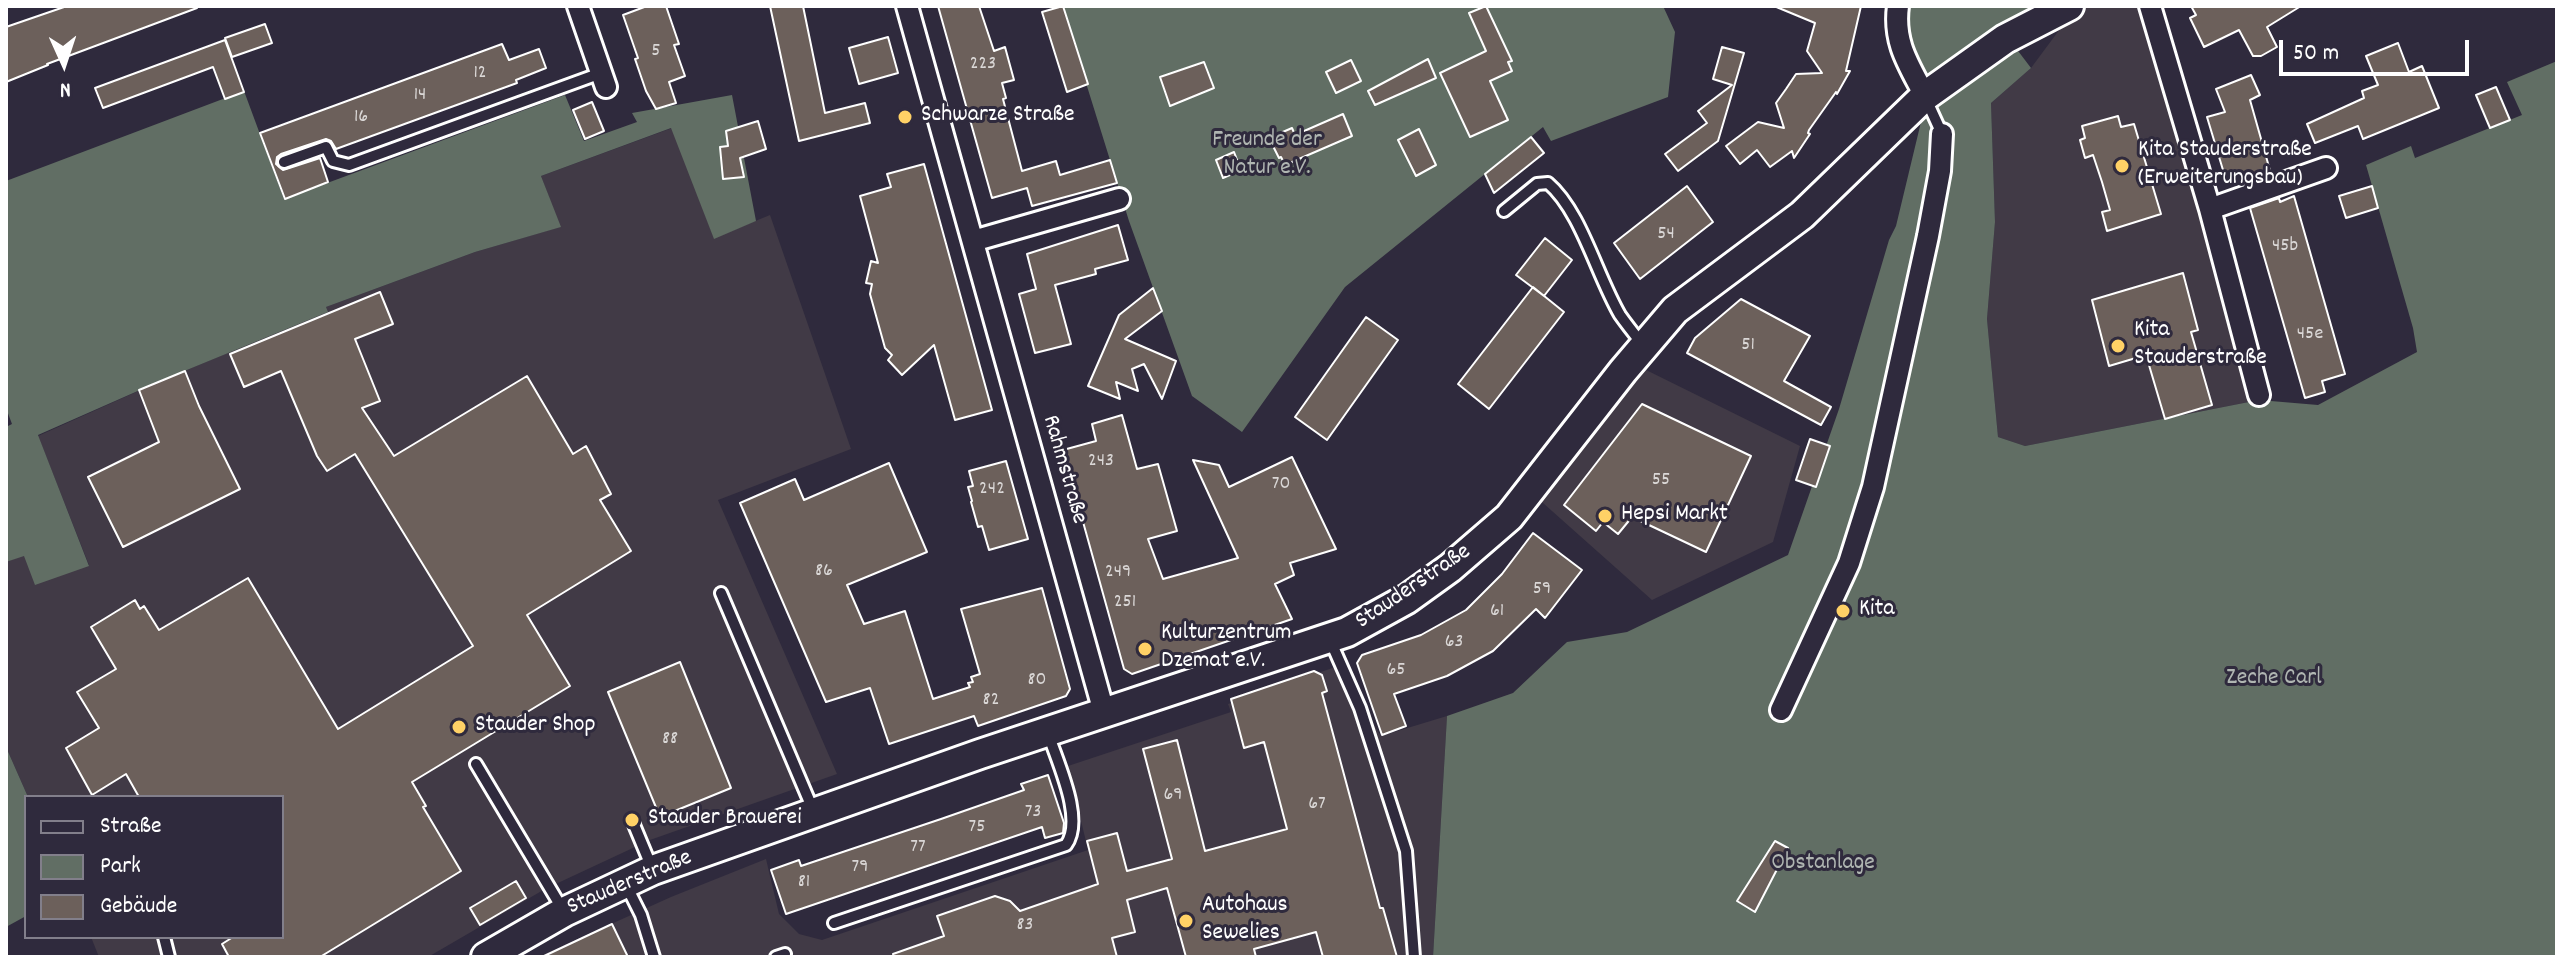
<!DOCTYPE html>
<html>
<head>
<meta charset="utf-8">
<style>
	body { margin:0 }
	#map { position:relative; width:2563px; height:963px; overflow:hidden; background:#2f2a3d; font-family:Dekko,sans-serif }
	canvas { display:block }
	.frame { position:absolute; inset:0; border:8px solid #fff; pointer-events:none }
	.legend { position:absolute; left:24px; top:795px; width:260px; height:144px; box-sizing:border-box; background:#2f2a3d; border:2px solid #827f8b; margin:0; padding:10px 14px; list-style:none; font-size:24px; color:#fff }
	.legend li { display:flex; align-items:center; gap:16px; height:40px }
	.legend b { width:40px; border:2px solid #827f8b }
	.north { position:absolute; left:24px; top:24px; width:80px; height:80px; -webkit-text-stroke:6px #2f2a3d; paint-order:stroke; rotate:177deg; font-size:22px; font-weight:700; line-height:32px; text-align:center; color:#fff }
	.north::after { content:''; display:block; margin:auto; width:28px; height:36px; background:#fff; clip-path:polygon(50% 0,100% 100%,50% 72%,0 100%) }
	.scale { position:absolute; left:2279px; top:40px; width:190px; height:36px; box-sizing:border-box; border:4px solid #fff; border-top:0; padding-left:10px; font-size:24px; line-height:28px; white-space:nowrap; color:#fff; -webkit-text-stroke:6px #2f2a3d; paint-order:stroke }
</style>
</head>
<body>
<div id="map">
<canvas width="2563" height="963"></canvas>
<div class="frame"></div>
<ul class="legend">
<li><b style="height:10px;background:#2f2a3d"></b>Straße</li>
<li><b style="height:22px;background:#616e64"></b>Park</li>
<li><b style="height:22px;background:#6c605b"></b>Gebäude</li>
</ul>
<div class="north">N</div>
<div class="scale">50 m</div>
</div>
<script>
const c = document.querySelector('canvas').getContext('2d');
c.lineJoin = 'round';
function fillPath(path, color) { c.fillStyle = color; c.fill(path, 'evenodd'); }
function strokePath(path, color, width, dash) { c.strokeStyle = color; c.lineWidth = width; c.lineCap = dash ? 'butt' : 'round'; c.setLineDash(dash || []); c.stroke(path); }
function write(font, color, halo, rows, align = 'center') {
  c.font = font + ' Dekko,sans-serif'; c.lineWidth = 6; c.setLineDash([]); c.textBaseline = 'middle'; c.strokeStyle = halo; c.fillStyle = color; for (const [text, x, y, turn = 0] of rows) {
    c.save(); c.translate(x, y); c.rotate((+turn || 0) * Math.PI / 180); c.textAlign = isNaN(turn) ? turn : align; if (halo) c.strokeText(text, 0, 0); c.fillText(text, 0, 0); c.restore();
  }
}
const built = new Path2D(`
	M2077 6H2147L2259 400 2025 446 1998 437 1987 319 1995 222 1991 103 2031 68Z
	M672 128 714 238 770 215 851 449 718 500 837 774 650 840 545 889 428 957H99L91 937H282V797H28L6 747V562L23 555 89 565 38 436 165 379 327 312 326 307 475 252 560 227 541 176Z
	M1638 366 1800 446 1773 542 1652 600 1534 495Z
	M1347 663 1363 714 1371 721 1381 736 1447 716 1433 957H538L671 897 766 859 779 914 799 934 822 940 1088 850 1068 766 1231 712 1228 704Z`);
const green = new Path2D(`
	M1062 6H1663L1675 32 1668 97 1551 141 1543 127 1345 287 1242 432 1192 396 1129 221Z
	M1901 6H2066L1927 93 1907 56Z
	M2009 39 2031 68 1991 103 1995 222 1987 319 1998 437 2025 446 2259 400 2318 405 2417 352 2413 328 2366 165 2411 146 2415 158 2522 115 2507 82 2557 61V957H1433L1447 716 1513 693 1567 642 1627 632 1788 555 1839 409 1889 240 1896 226 1927 97Z
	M244 91 284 199 565 95 584 141 637 122 632 113 732 95 756 221 714 239 671 128 541 176 561 227 475 252 326 307 328 312 165 379 38 435 89 566 35 585 24 556 6 562V427L12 424 6 408V181Z
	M6 747 28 797H26V916L6 927Z`);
const building = new Path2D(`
	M67 6H197V8L47 64 48 65 6 82V27Z
	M647 6H666L679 44 674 45 685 76 669 82 676 103 656 109 646 91 635 59 638 58 623 15Z
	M770 6H803L825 113 865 103 870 123 799 141Z
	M938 6H979L994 51 1005 47 1014 80 1002 83 1006 98 1003 99 1022 171 1056 161 1060 175 1110 160 1117 183 1032 206 1027 188 992 198Z
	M1063 6 1088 84 1067 92 1042 12Z
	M1486 6 1512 61 1508 62 1512 71 1490 81 1508 120 1470 137 1440 73 1486 51 1469 13Z
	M1774 6H1861L1846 71H1850L1837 94 1836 92 1809 130 1808 133 1810 134 1794 158 1792 151 1770 167 1757 150 1740 164 1726 146 1758 122 1784 128 1776 103 1786 89 1796 74 1822 73 1807 51 1815 23Z
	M2191 6H2301L2267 27 2277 47 2261 56H2253L2239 30 2204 47 2190 18 2196 15Z
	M265 24 272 43 232 57 225 38Z
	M888 37 898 73 859 84 849 48Z
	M225 40 244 92 225 99 213 67 103 108 95 88Z
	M2398 43 2409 72 2422 66 2439 108 2363 139 2358 126 2315 143 2307 124 2364 98 2362 91 2378 85 2366 56Z
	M502 44 509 60 539 49 546 68 516 80 517 83 336 149 331 141 326 139 281 154 277 157 276 164 283 170 320 158 328 182 285 199 260 133Z
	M1722 47 1744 53 1718 141 1678 171 1665 154 1707 123 1698 111 1732 85 1713 79Z
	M1428 59 1436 78 1375 105 1368 91Z
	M1351 60 1361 81 1336 93 1326 72Z
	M1204 62 1214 88 1170 106 1160 77Z
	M2251 75 2260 95 2250 100 2271 174 2243 184 2241 175 2226 180 2207 117 2225 112 2216 89Z
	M2496 87 2510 120 2490 128 2476 95Z
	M592 102 604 131 585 139 573 110Z
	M1343 114 1352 136 1285 165 1281 157 1279 158 1269 138 1292 128 1295 135Z
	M2118 116 2121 127 2134 124 2161 214 2107 231 2102 212 2110 210 2102 182 2093 155 2085 158 2080 140 2085 138 2082 126Z
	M758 121 766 149 740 158 744 177 723 179 720 147 728 146 726 131Z
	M1419 129 1436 165 1416 176 1398 140Z
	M1531 137 1544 153 1494 193 1485 174Z
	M1234 152 1241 170 1223 178 1216 160Z
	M924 164 992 410 955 420 934 345 902 375 888 360 892 355 885 348 870 294 872 284 866 283 871 261 878 263 860 196 891 187 887 174Z
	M1687 186 1713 222 1640 279 1614 243Z
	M2372 186 2378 208 2346 218 2339 196Z
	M2294 196 2345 374 2322 381 2325 392 2305 398 2250 208 2279 198 2280 202Z
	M1118 225 1128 260 1095 269 1096 274 1055 285 1071 344 1035 353 1019 294 1036 289 1027 254Z
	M1545 238 1572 260 1544 296 1516 275Z
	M2183 273 2198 330 2191 332 2212 405 2165 419 2146 355 2109 366 2092 300Z
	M1533 287 1564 312 1489 409 1458 384Z
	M1153 288 1162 311 1125 339 1176 361 1162 399 1144 364 1132 369 1138 391 1116 382 1120 399 1088 386 1119 315Z
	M380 292 393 324 355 339 380 401 362 408 394 456 527 376 573 454 586 446 611 494 600 500 631 551 527 615 570 686 412 782 426 806 423 807 461 871 320 957H229L222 944 233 937H282V797H139L126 774 92 795 66 748 99 728 77 692 116 669 91 627 135 600 140 609 144 606 159 630 248 578 338 729 473 646 355 454 327 471 317 456 281 371 244 387 230 354Z
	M1741 299 1810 336 1784 381 1831 407 1821 425 1687 353 1695 338Z
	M1366 317 1398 340 1327 440 1295 417Z
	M185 371 199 406 240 489 123 547 88 477 159 442 139 390Z
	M1642 404 1751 456 1706 552 1632 517 1618 534 1603 522 1596 531 1564 505Z
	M1122 415 1137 469 1158 464 1177 531 1148 539 1163 579 1238 558 1193 460 1219 465 1229 487 1292 457 1336 549 1290 563 1294 575 1275 584 1292 619 1132 674 1124 669 1063 450 1096 441 1092 424Z
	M1810 439 1830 446 1816 487 1796 480Z
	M1006 461 1028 539 989 550 982 526 978 527 971 502 972 501 968 487 973 486 969 471Z
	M889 463 927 552 847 585 864 624 905 611 933 699 970 687 968 683 973 682 971 677 980 674 961 609 1042 588 1070 689 1066 696 978 726 974 716 889 744 870 688 826 702 740 503 795 479 804 500Z
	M1533 533 1582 570 1545 618 1536 609 1493 651 1447 676 1394 694 1406 726 1382 735 1357 663 1362 655 1421 635 1466 610 1502 574Z
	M680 662 731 788 660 817 608 692Z
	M1314 671 1322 675 1327 691 1322 693 1380 908H1383L1397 957H1323L1316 932 1254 949 1256 957H1186L1167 888 1127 900 1135 932 1112 938 1117 957H894L893 954 944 936 937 916 995 896 1010 901 1020 911 1098 884 1087 841 1117 833 1127 871 1172 859 1143 749 1177 740 1205 851 1287 829 1264 742 1244 748 1231 699Z
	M1048 775 1064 823 1063 833 1045 838 1042 827 786 914 771 870 799 860 801 866 941 819 1024 790 1021 784Z
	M1775 841 1788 848 1755 912 1737 901Z
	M516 881 526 898 480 925 470 908Z
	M612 924 628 957H542Z`);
const service = new Path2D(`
	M1926 99 1942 134
	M284 162 326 147 333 161 349 165 601 73
	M1504 211 1537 184 1548 183C1581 211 1597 276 1620 315 1627 325 1635 335 1643 345
	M721 593 814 812
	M1330 640 1360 708 1406 851 1414 957
	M476 764 563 910
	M632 820 652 868
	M626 885 641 915 654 957
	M834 923 1066 845C1085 819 1057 762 1048 733
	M164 937 169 957
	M776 957 785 954`);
const minor = new Path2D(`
	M578 6 606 87
	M907 6 1104 712
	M1898 6C1893 43 1909 65 1925 96
	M2150 6 2210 209 2259 395
	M2210 209 2326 168
	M973 241 1119 199
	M1781 710 1849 563 1873 487 1928 236 1940 171 1942 134`);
const secondary = new Path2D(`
	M486 957 564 912 653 870 980 754 1347 632 1407 599 1450 568 1509 517 1623 371 1675 310 1802 215 1925 96 2005 39 2069 6`);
const markers = [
	[905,117,8,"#ffd166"],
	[2122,166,8,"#ffd166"],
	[2118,346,8,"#ffd166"],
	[1605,516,8,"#ffd166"],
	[1843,611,8,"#ffd166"],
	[1145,649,8,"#ffd166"],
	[459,727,8,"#ffd166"],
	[632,820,8,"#ffd166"],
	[1186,921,8,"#ffd166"]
];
const numberNames = [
	["5",656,52],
	["223",983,65],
	["12",480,74],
	["14",420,96],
	["16",361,118],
	["54",1666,235],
	["45b",2285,247],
	["45e",2310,335],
	["51",1748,346],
	["243",1101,462],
	["55",1661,481],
	["70",1281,485],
	["242",992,490],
	["86",824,572],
	["249",1118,573],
	["59",1542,590],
	["251",1125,603],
	["61",1497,612],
	["63",1454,643],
	["65",1396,671],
	["80",1037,681],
	["82",991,701],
	["88",670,740],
	["69",1173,796],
	["67",1317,805],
	["73",1033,813],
	["75",977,828],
	["77",918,848],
	["79",860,868],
	["81",804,883],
	["83",1025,926]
];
const poiNames = [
	["Schwarze Straße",921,117],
	["Kita Stauderstraße",2138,152],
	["(Erweiterungsbau)",2138,180],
	["Kita",2134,332],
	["Stauderstraße",2134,360],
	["Hepsi Markt",1621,516],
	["Kita",1859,611],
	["Kulturzentrum",1161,635],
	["Dzemat e.V.",1161,663],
	["Stauder Shop",475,727],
	["Stauder Brauerei",648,820],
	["Autohaus",1202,907],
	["Sewelies",1202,935]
];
const parkNames = [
	["Freunde der",1267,142],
	["Natur e.V.",1267,170],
	["Zeche Carl",2274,680],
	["Obstanlage",1823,865]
];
const streetNames = [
	["Rahmstraße",1063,470,74],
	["Stauderstraße",1414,588,-34],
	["Stauderstraße",630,884,-23]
];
fillPath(built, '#413a46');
fillPath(green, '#616e64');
fillPath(building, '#6c605b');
strokePath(building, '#fff', 2);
strokePath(service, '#fff', 16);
strokePath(minor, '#fff', 26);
strokePath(secondary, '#fff', 34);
strokePath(service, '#2f2a3d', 10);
strokePath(minor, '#2f2a3d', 20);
strokePath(secondary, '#2f2a3d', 28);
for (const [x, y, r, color] of markers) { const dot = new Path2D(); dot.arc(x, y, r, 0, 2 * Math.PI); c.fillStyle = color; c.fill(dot); strokePath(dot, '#2f2a3d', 3); }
write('20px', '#dad7d6', null, numberNames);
write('24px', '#fff', '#2f2a3d', poiNames, 'left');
write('24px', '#b0b6b2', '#2f2a3d', parkNames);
write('24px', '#fff', '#2f2a3d', streetNames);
</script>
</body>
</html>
